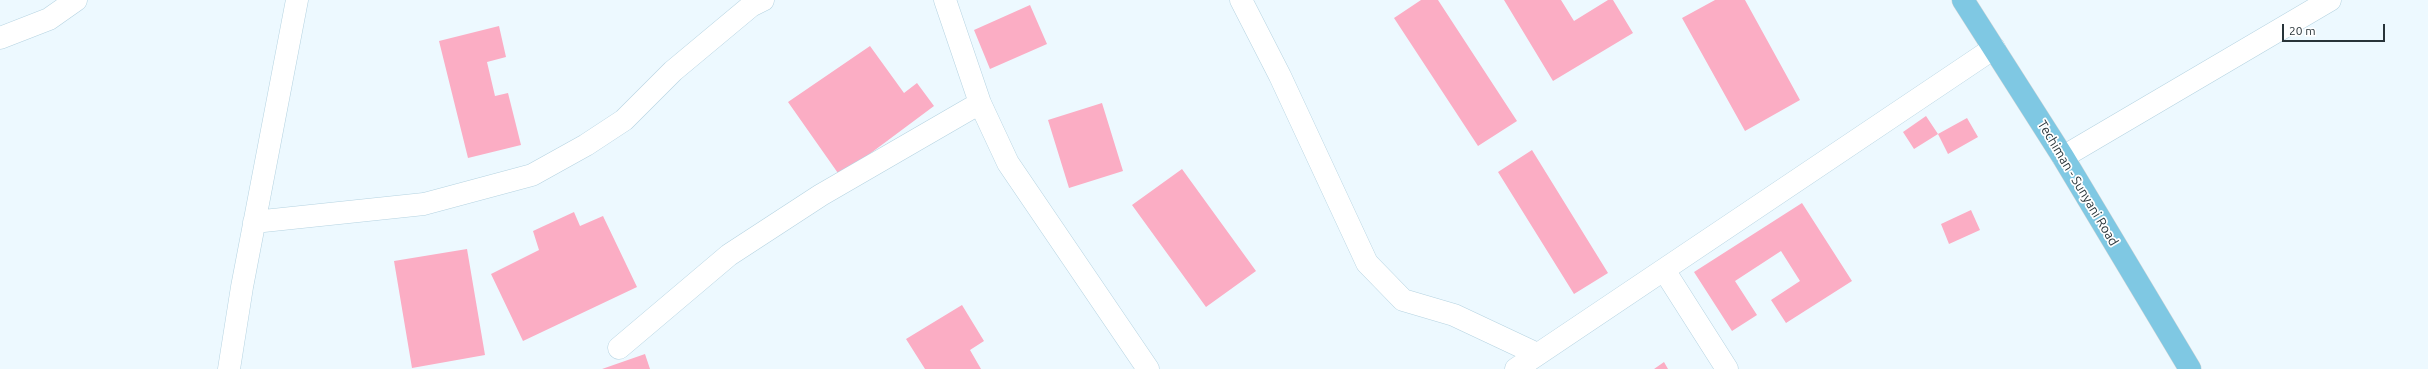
<!DOCTYPE html>
<html>
<head>
<meta charset="utf-8">
<style>
	body { margin:0 }
	#map { position:relative; width:2428px; height:369px; overflow:hidden; background:#edf9ff; font-family:Ubuntu,sans-serif }
	canvas { display:block }
	.scale { position:absolute; left:2282px; top:24px; width:103px; height:18px; box-sizing:border-box; border:2px solid #283439; border-top:0; padding-left:5px; font-size:12px; line-height:14px; white-space:nowrap; color:#283439; -webkit-text-stroke:3px #fff; paint-order:stroke }
</style>
</head>
<body>
<div id="map">
<canvas width="2428" height="369"></canvas>
<div class="scale">20 m</div>
</div>
<script>
const c = document.querySelector('canvas').getContext('2d');
c.lineJoin = 'round';
function fillPath(path, color) { c.fillStyle = color; c.fill(path, 'evenodd'); }
function strokePath(path, color, width, dash) { c.strokeStyle = color; c.lineWidth = width; c.lineCap = dash ? 'butt' : 'round'; c.setLineDash(dash || []); c.stroke(path); }
function write(font, color, halo, rows, align = 'center') {
  c.font = font + ' Ubuntu,sans-serif'; c.lineWidth = 3.5; c.setLineDash([]); c.textBaseline = 'middle'; c.strokeStyle = halo; c.fillStyle = color; for (const [text, x, y, turn = 0] of rows) {
    c.save(); c.translate(x, y); c.rotate((+turn || 0) * Math.PI / 180); c.textAlign = isNaN(turn) ? turn : align; if (halo) c.strokeText(text, 0, 0); c.fillText(text, 0, 0); c.restore();
  }
}
const building = new Path2D(`
	M1421 0H1438L1517 121 1478 146 1394 18Z
	M1504 0H1561L1574 21 1608 0H1613L1633 33 1553 81Z
	M1715 0H1745L1800 100 1745 131 1682 18Z
	M1030 5 1047 44 990 69 974 30Z
	M499 26 506 57 487 62 495 96 508 93 521 145 468 158 439 41Z
	M870 46 904 93 917 83 934 106 840 176 788 102Z
	M1102 103 1123 171 1069 188 1048 120Z
	M1926 116 1938 134 1914 149 1903 132Z
	M1967 118 1978 137 1948 154 1938 134Z
	M1532 150 1608 273 1574 294 1498 172Z
	M1182 169 1256 271 1206 307 1132 205Z
	M1802 203 1852 281 1786 323 1771 300 1800 281 1781 251 1735 281 1757 315 1732 331 1694 272Z
	M1971 210 1980 230 1949 244 1941 224Z
	M574 212 580 226 603 216 637 287 523 341 491 274 539 250 533 231Z
	M467 249 485 355 412 368 394 261Z
	M962 305 984 341 970 350 981 369H925L906 339Z
	M645 354 650 369H602Z
	M1664 362 1668 369H1654Z`);
const street = new Path2D(`
	M945 0 980 103 1008 163 1148 369
	M1241 0 1280 76 1367 263 1403 300 1454 315 1537 354
	M0 38 49 19 76 0
	M2063 157 2330 0
	M254 222 424 204 532 175 586 145 624 120 673 71 751 6 763 0
	M1664 270 1727 369
	M619 348 729 255 821 195 980 103
	M229 369 242 287 297 0
	M1516 369 1994 48`);
const primary = new Path2D(`
	M1963 0 2063 157 2190 369`);
const streetNames = [
	["Techiman - Sunyani Road",2078,183,59]
];
fillPath(building, '#fbadc4');
strokePath(street, '#b5d3e1', 23);
strokePath(primary, '#d4d6d7', 23);
strokePath(street, '#fff', 22);
strokePath(primary, '#7fc8e3', 22);
write('13px', '#283439', '#fff', streetNames);
</script>
</body>
</html>
